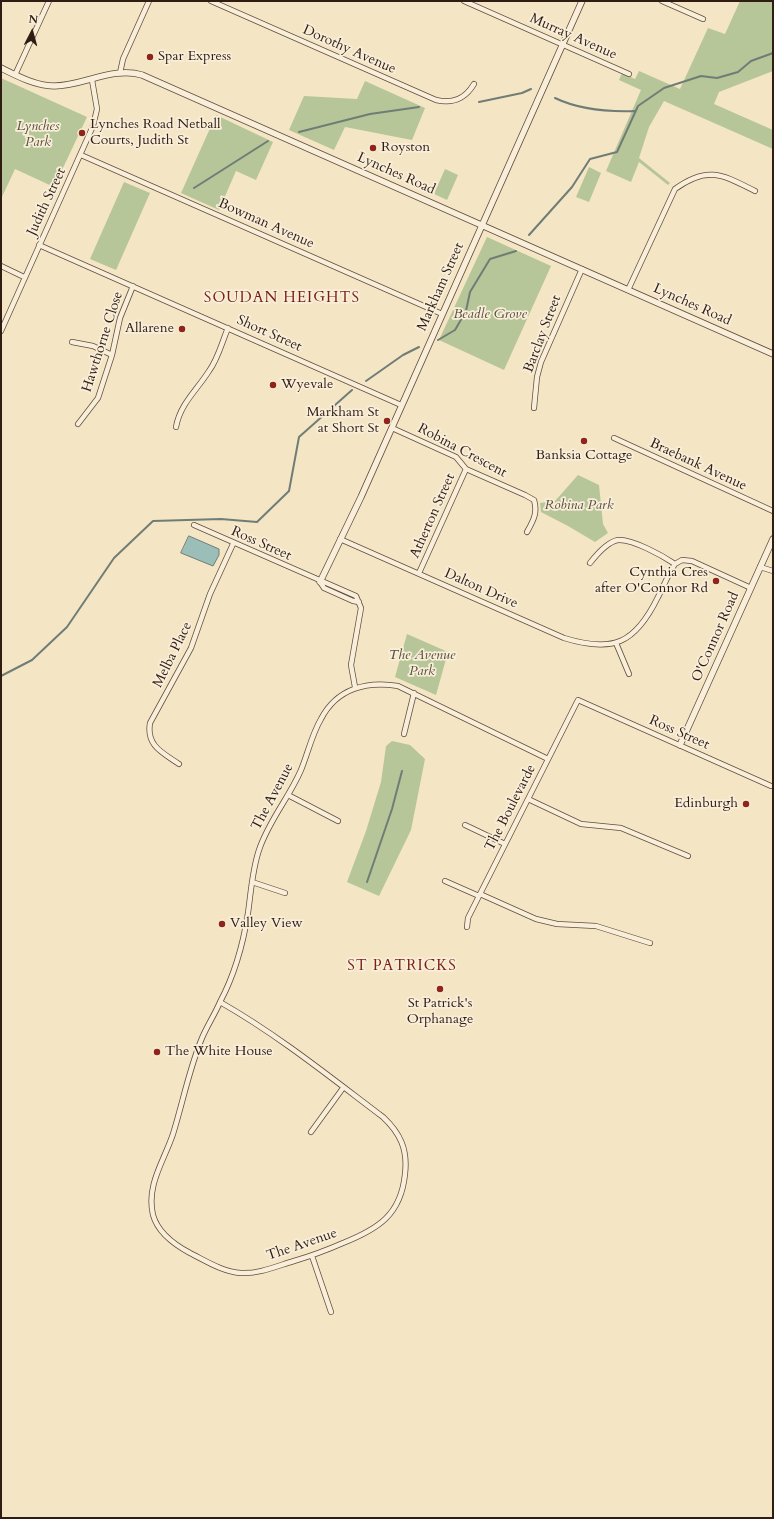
<!DOCTYPE html>
<html>
<head>
<meta charset="utf-8">
<style>
	body { margin:0 }
	#map { position:relative; width:774px; height:1519px; overflow:hidden; background:#f4e5c4; font-family:Cardo,serif }
	canvas { display:block }
	.frame { position:absolute; inset:0; border:2px solid #2f1c12; pointer-events:none }
	.north { position:absolute; left:12px; top:12px; width:40px; height:40px; -webkit-text-stroke:3px #f8eed9; paint-order:stroke; rotate:6deg; font-size:11px; font-weight:700; line-height:16px; text-align:center; color:#2f1c12 }
	.north::after { content:''; display:block; margin:auto; width:14px; height:18px; background:#2f1c12; clip-path:polygon(50% 0,100% 100%,50% 72%,0 100%) }
</style>
</head>
<body>
<div id="map">
<canvas width="774" height="1519"></canvas>
<div class="frame"></div>
<div class="north">N</div>
</div>
<script>
const c = document.querySelector('canvas').getContext('2d');
c.lineJoin = 'round';
function fillPath(path, color) { c.fillStyle = color; c.fill(path, 'evenodd'); }
function strokePath(path, color, width, dash) { c.strokeStyle = color; c.lineWidth = width; c.lineCap = dash ? 'butt' : 'round'; c.setLineDash(dash || []); c.stroke(path); }
function write(font, color, halo, rows, align = 'center') {
  c.font = font + ' Cardo,serif'; c.lineWidth = 3.5; c.setLineDash([]); c.textBaseline = 'middle'; c.strokeStyle = halo; c.fillStyle = color; for (const [text, x, y, turn = 0] of rows) {
    c.save(); c.translate(x, y); c.rotate((+turn || 0) * Math.PI / 180); c.textAlign = isNaN(turn) ? turn : align; if (halo) c.strokeText(text, 0, 0); c.fillText(text, 0, 0); c.restore();
  }
}
const green = new Path2D(`
	M740 1H773V71L719 92 714 104 773 130V149L664 101 649 127 639 158 670 183 668 185 639 162 631 182 606 171 641 90 619 80 622 73 635 79 639 71 680 89 708 28 725 34Z
	M1 78 87 117 54 187 15 169 1 199Z
	M365 81 425 108 412 140 345 127 334 150 289 130 304 96 357 99Z
	M216 115 273 142 256 180 236 171 219 210 181 193Z
	M589 167 601 173 589 202 576 197Z
	M445 169 458 175 447 200 434 194Z
	M124 182 150 193 116 270 90 259Z
	M487 237 551 266 504 370 439 340Z
	M578 475 599 485 603 524 608 533 595 542 568 526 541 512 540 503 555 501Z
	M407 634 448 652 436 695 395 677Z
	M392 741 410 745 425 759 411 830 379 896 347 882 366 831 381 782 386 746Z`);
const water = new Path2D(`
	M189 536 219 549V555L213 566 181 553Z`);
const stream = new Path2D(`
	M555 98C580 110 607 112 635 111
	M479 102 522 93 531 89
	M299 132 370 114 419 107
	M194 188 268 141
	M529 235 572 187 590 159 617 152 638 106 664 88 701 76 717 78 738 72 751 61 773 53
	M438 340 455 330 466 311 470 292 490 259 516 251
	M366 381 403 355 419 347
	M1 676 32 660 67 627 114 558 153 521 221 519 257 522 289 491 299 437 352 390
	M367 882 392 809 402 771`);
const minor = new Path2D(`
	M211 1 436 100C453 104 465 99 474 84
	M464 1 629 74
	M662 1 703 19
	M120 73 123 59 149 1
	M15 75 49 1
	M81 155 442 314
	M39 245 401 405
	M1 266 24 277
	M628 290 675 189C708 165 723 175 755 191
	M1 331 93 126 97 109 92 80
	M72 342 93 346 112 355
	M534 408 537 377 541 362 582 269
	M78 424 98 398 112 355 120 318 133 286
	M176 427C180 404 197 390 209 371 218 359 222 342 228 328
	M392 428 456 457 466 469 525 495 534 500C538 513 533 521 527 532
	M614 438 773 511
	M194 525 356 596 361 608 351 665 355 687
	M340 539 564 638C613 653 635 644 658 597 664 586 668 574 675 564
	M590 563C597 554 607 542 618 540 633 539 663 556 675 564
	M675 564 682 560 692 561 751 588
	M760 567 773 571
	M419 573 466 469
	M320 582 324 588 353 601 359 602
	M616 643 629 674
	M404 734 414 693
	M179 764C163 753 146 746 150 723L191 648 210 594 233 544
	M288 795 338 821
	M528 799 581 824 621 828 688 856
	M465 825 505 844
	M445 881 479 896
	M252 882 285 893
	M480 894 536 919 557 924 596 926 650 943
	M467 927 468 918 480 894 578 700 771 786
	M220 1002C278 1035 330 1077 383 1117 400 1133 408 1149 405 1174 401 1215 378 1229 343 1243 327 1250 311 1256 294 1261 277 1266 259 1274 241 1273 223 1272 206 1261 190 1253 175 1245 158 1233 153 1215 146 1185 164 1161 173 1134 183 1102 189 1069 202 1038 207 1026 215 1014 220 1002Z
	M220 1002C235 974 243 945 248 913 251 892 252 871 259 850 269 820 289 798 301 770 308 753 312 734 321 719 337 688 367 681 398 686L548 759
	M311 1132 343 1088
	M312 1256 331 1312`);
const tertiary = new Path2D(`
	M1 68C17 76 36 86 54 86 83 86 113 66 142 75L773 354
	M320 582 361 497 582 1
	M680 745 773 539`);
const markers = [
	[150,57,4,"#8f2418"],
	[82,133,4,"#8f2418"],
	[373,148,4,"#8f2418"],
	[182,329,4,"#8f2418"],
	[273,385,4,"#8f2418"],
	[387,421,4,"#8f2418"],
	[584,441,4,"#8f2418"],
	[716,581,4,"#8f2418"],
	[746,804,4,"#8f2418"],
	[222,924,4,"#8f2418"],
	[440,989,4,"#8f2418"],
	[157,1052,4,"#8f2418"]
];
const streetNames = [
	["Murray Avenue",573,37,24],
	["Dorothy Avenue",349,50,24],
	["Lynches Road",396,174,24],
	["Judith Street",47,202,-65],
	["Bowman Avenue",266,224,24],
	["Markham Street",441,287,-66],
	["Lynches Road",692,305,24],
	["Short Street",269,334,24],
	["Barclay Street",543,334,-69],
	["Hawthorne Close",103,342,-72],
	["Robina Crescent",462,451,28],
	["Braebank Avenue",698,465,25],
	["Atherton Street",433,516,-66],
	["Ross Street",261,544,24],
	["Dalton Drive",481,589,24],
	["O'Connor Road",716,637,-66],
	["Melba Place",173,655,-64],
	["Ross Street",679,733,24],
	["The Avenue",273,797,-62],
	["The Boulevarde",511,808,-63],
	["The Avenue",302,1245,-19]
];
const poiNames = [
	["Spar Express",158,57],
	["Lynches Road Netball",90,125],
	["Courts, Judith St",90,141],
	["Royston",381,148],
	["Allarene",174,329,"right"],
	["Wyevale",281,385],
	["Markham St",379,413,"right"],
	["at Short St",379,429,"right"],
	["Banksia Cottage",584,456,"center"],
	["Cynthia Cres",708,573,"right"],
	["after O'Connor Rd",708,589,"right"],
	["Edinburgh",738,804,"right"],
	["Valley View",230,924],
	["St Patrick's",440,1004,"center"],
	["Orphanage",440,1020,"center"],
	["The White House",165,1052]
];
const parkNames = [
	["Lynches",38,127],
	["Park",38,143],
	["Beadle Grove",490,315],
	["Robina Park",579,506],
	["The Avenue",422,656],
	["Park",422,672]
];
const neighbourhoodNames = [
	["SOUDAN HEIGHTS",282,299],
	["ST PATRICKS",402,967]
];
fillPath(green, '#b6c699');
fillPath(water, '#9cbeb9');
strokePath(water, '#707d76', 1);
strokePath(stream, '#707d76', 2);
strokePath(minor, '#604e3e', 6);
strokePath(tertiary, '#604e3e', 7);
strokePath(minor, '#f8eed9', 4.5);
strokePath(tertiary, '#f8eed9', 5.5);
for (const [x, y, r, color] of markers) { const dot = new Path2D(); dot.arc(x, y, r, 0, 2 * Math.PI); c.fillStyle = color; c.fill(dot); strokePath(dot, '#f8eed9', 1.5); }
write('14px', '#2f1c12', '#f8eed9', streetNames);
write('14px', '#2f1c12', '#f8eed9', poiNames, 'left');
write('italic 14px', '#584f3a', '#f8eed9', parkNames);
c.letterSpacing = '1px';
write('15px', '#7a1f14', '#f8eed9', neighbourhoodNames);
c.letterSpacing = '0px';
</script>
</body>
</html>
